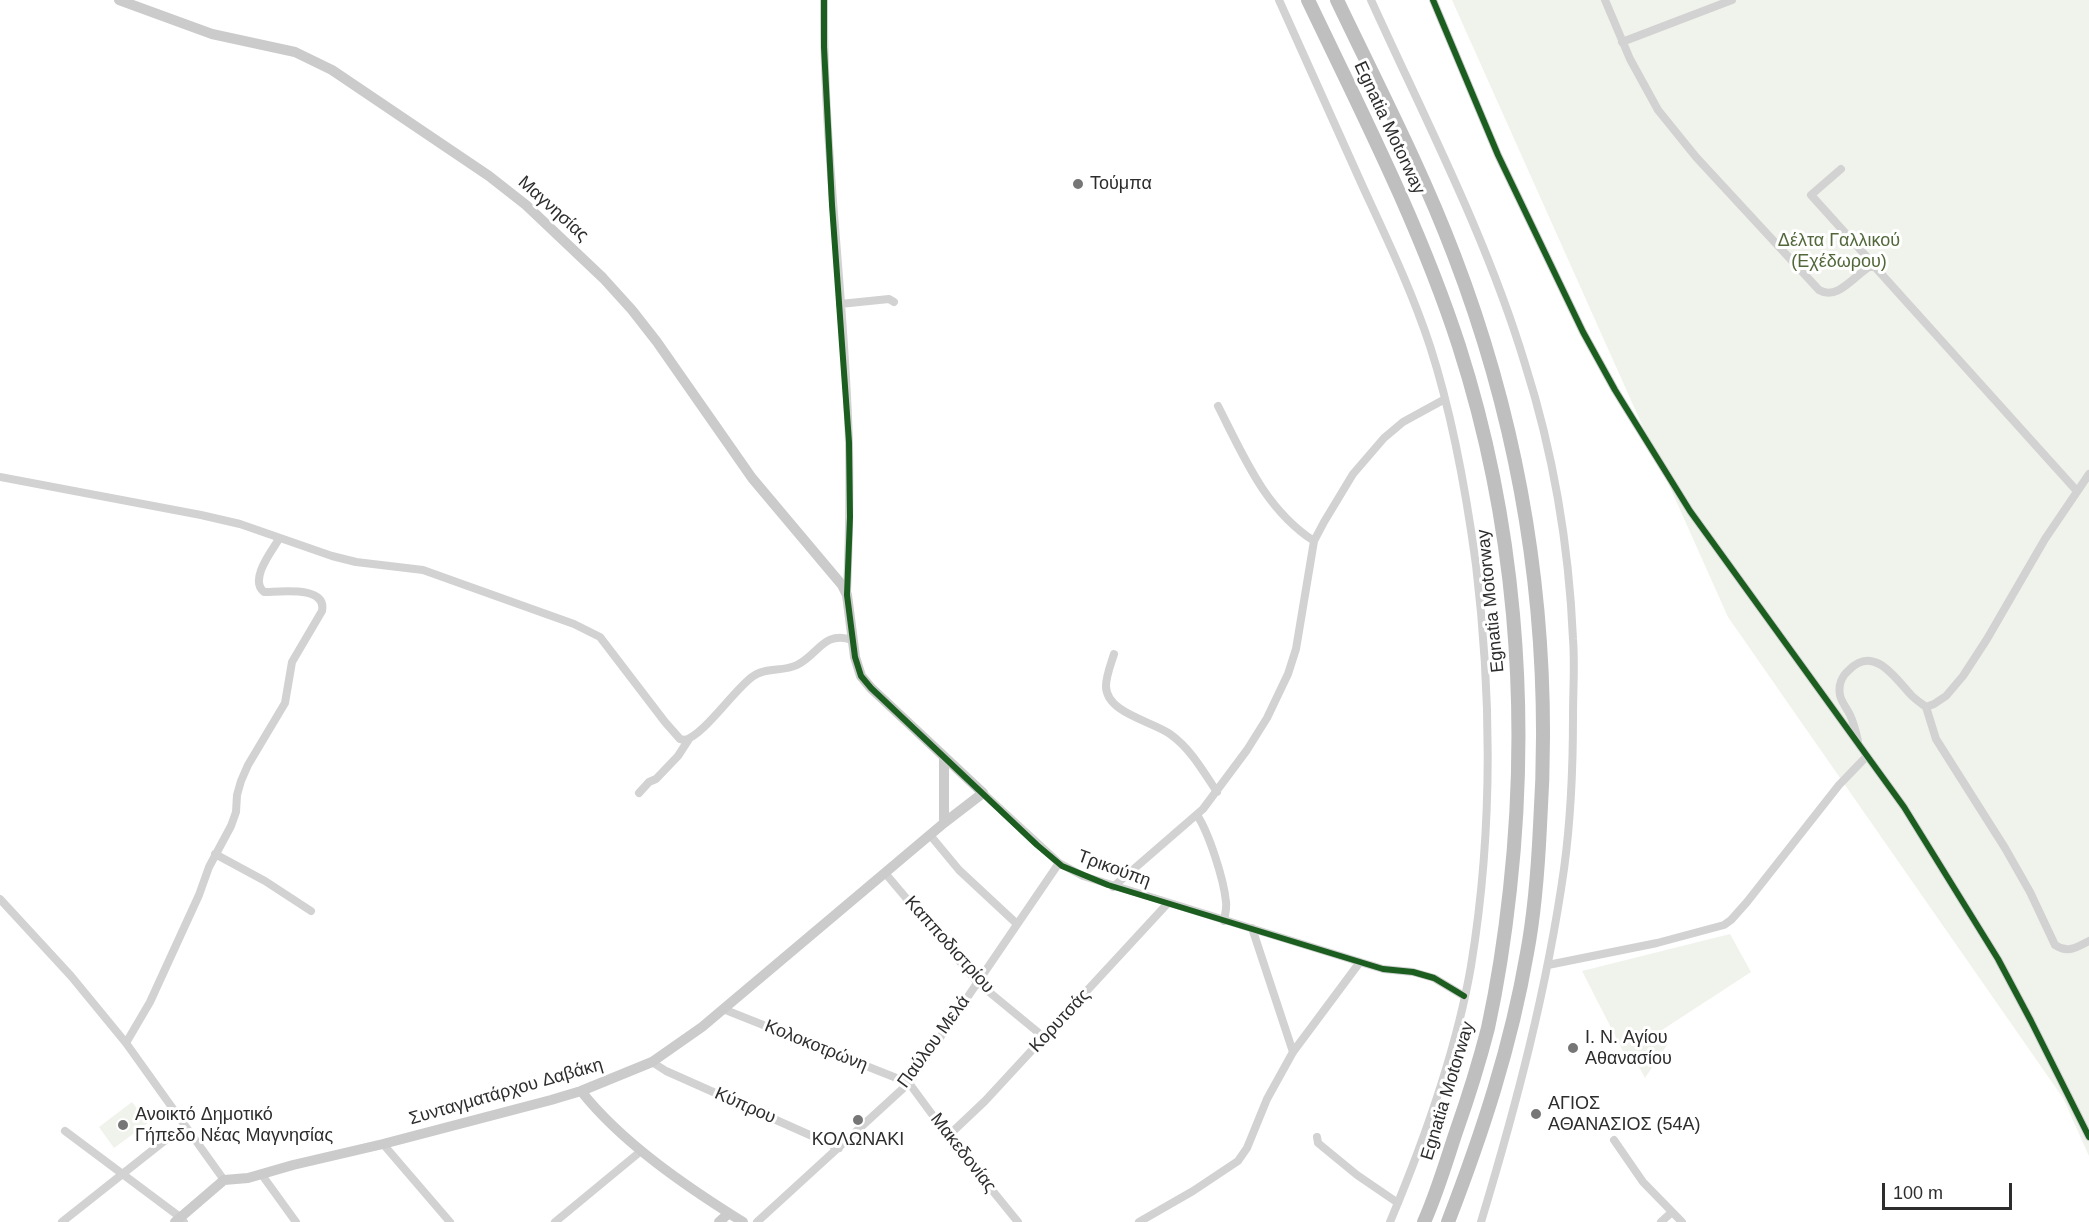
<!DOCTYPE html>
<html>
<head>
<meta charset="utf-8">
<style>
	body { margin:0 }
	#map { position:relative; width:2089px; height:1222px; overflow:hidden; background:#fff; font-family:Helvetica,sans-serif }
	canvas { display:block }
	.scale { position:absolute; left:1882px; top:1183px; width:130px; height:27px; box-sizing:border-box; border:3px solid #2d2d2d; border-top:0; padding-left:8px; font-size:18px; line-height:21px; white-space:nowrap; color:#2d2d2d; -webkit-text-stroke:4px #fff; paint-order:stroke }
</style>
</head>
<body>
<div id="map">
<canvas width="2089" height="1222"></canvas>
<div class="scale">100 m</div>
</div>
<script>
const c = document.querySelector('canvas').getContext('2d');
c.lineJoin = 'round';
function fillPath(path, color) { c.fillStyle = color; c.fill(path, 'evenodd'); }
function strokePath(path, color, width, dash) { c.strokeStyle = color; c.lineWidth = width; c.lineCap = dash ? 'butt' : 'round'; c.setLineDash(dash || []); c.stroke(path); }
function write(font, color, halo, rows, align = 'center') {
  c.font = font + ' Helvetica,sans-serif'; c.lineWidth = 6; c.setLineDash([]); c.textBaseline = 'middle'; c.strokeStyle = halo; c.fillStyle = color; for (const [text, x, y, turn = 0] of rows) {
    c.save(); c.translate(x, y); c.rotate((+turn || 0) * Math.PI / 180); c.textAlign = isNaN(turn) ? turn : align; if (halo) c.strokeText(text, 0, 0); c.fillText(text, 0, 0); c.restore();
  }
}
const green = new Path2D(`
	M1452 0H2089V1156L2063 1098 1728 617Z
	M1730 934 1751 972 1662 1030 1669 1042 1645 1078 1633 1056 1627 1059 1582 971Z
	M132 1102 148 1123 114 1148 99 1127Z`);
const street = new Path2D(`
	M824 0C823 148 845 296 849 444 850 494 849 544 847 594
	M1279 0C1307 62 1335 124 1363 187 1387 239 1412 291 1430 346 1453 417 1466 491 1476 565 1492 699 1493 833 1471 966 1456 1053 1424 1141 1390 1222
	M1371 0C1425 119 1487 238 1525 364 1553 452 1569 547 1573 639 1575 665 1573 691 1573 716 1573 767 1571 818 1564 869 1547 989 1516 1106 1481 1222
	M1433 0 1498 155 1583 332 1615 390 1690 511 1904 807 1998 959 2031 1021 2089 1137
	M1605 0 1630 59 1658 110 1696 157 1819 290C1837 301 1854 276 1869 267H1875L2076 490
	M1622 42 1732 0
	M1841 169 1811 195 1866 256 1872 266
	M840 304 889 299 894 302
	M1218 406C1244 457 1265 509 1314 541
	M0 477 201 515 240 524 332 556 356 562 423 570 574 624 600 637 665 722 680 739 685 740C704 735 734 690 752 677 764 667 783 672 797 665 818 655 824 630 852 640
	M1114 654C1111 664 1106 676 1106 686 1106 713 1152 721 1170 734 1191 749 1203 771 1217 792
	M1926 707 1936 739 2005 848 2030 892 2055 945C2068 954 2077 947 2089 941
	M1858 741C1856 732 1854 723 1850 715 1847 708 1841 702 1840 695 1838 685 1842 676 1849 670 1874 644 1896 679 1911 695 1916 700 1921 703 1926 707L1934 704 1946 696 1963 676 1987 639 2045 539 2089 474
	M639 793 649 782 656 779 678 756 689 739
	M983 793 1059 863 1083 876 1360 962 1383 969 1413 972 1434 978 1464 996
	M1197 815C1209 833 1224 880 1226 902 1227 908 1225 914 1224 921
	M930 835 959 870 1017 924
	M215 854 265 881 311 911
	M885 873 977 982 1045 1038
	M1113 887 1203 809 1247 750 1267 718 1288 674 1296 649 1314 541 1324 522 1353 474 1384 438 1403 422 1445 399
	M0 899 71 976 126 1043 224 1180
	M1252 928 1293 1052
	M1548 965 1657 943 1724 925 1731 920 1747 902 1839 785 1866 757
	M723 1009 909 1083 948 1136 1018 1222
	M126 1043 150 1002 199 895 209 867 231 826 236 812 237 795 241 781 248 765 285 703 292 662 322 611C327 585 279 592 264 592 249 580 271 552 279 539
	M652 1062 666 1071 839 1148
	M65 1131 180 1217 184 1222
	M948 1136 985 1101 1168 903
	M1317 1137 1318 1143 1357 1175 1398 1203
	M1614 1140 1643 1182 1682 1222
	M383 1144 450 1222
	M262 1175 296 1222
	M62 1222 173 1134
	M555 1222 641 1151
	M757 1222 909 1083 1059 863
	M1139 1222 1193 1191 1238 1161 1247 1148 1267 1099 1293 1052 1360 962
	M1661 1222 1672 1212`);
const secondary = new Path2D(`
	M119 0 212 34 295 52 332 70 489 176 526 205 603 278 632 310 657 342 752 478 842 585 847 595 855 657 861 676 871 688 983 793 944 823 702 1027 652 1062 581 1091 551 1100 383 1144 293 1165 248 1178 224 1180 175 1222
	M944 758V823
	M581 1091C622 1143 687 1187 743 1222
	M719 1222 729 1213`);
const highway = new Path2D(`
	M1308 0C1362 113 1420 226 1459 346 1515 520 1530 707 1510 889 1505 935 1498 982 1488 1028 1479 1063 1468 1098 1456 1132 1446 1162 1437 1193 1424 1222
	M1337 0C1377 84 1421 168 1454 255 1525 440 1553 629 1540 826 1538 868 1535 911 1527 953 1511 1046 1482 1134 1448 1222`);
const cycleway = new Path2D(`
	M824 0V47L832 205 849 442 850 517 847 595 855 657 861 676 871 688 1037 845 1062 866 1108 885 1360 962 1383 969 1413 972 1434 978 1464 996
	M1433 0 1498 155 1583 332 1615 390 1690 511 1904 807 1998 959 2031 1021 2089 1137`);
const markers = [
	[1078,184,6,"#767676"],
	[1573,1048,6,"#767676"],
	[1536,1114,6,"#767676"],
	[858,1120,6,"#767676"],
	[123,1125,6,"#767676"]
];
const streetNames = [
	["Egnatia Motorway",1389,128,65],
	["Μαγνησίας",553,209,42],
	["Egnatia Motorway",1491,601,-96],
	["Τρικούπη",1114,869,20],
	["Καπποδιστρίου",949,945,48],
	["Κορυτσάς",1060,1021,-47],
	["Παύλου Μελά",934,1042,-54],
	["Κολοκοτρώνη",816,1046,22],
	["Egnatia Motorway",1448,1091,-73],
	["Συνταγματάρχου Δαβάκη",506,1092,-16],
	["Κύπρου",745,1106,24],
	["Μακεδονίας",963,1153,52]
];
const poiNames = [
	["Τούμπα",1090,184],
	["Ι. Ν. Αγίου",1585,1038],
	["Αθανασίου",1585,1059],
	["ΑΓΙΟΣ",1548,1104],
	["ΑΘΑΝΑΣΙΟΣ (54Α)",1548,1125],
	["Ανοικτό Δημοτικό",135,1115],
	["Γήπεδο Νέας Μαγνησίας",135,1136],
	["ΚΟΛΩΝΑΚΙ",858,1140,"center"]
];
const parkNames = [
	["Δέλτα Γαλλικού",1839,241],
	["(Εχέδωρου)",1839,262]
];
fillPath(green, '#f0f3eb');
strokePath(street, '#d2d2d2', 8);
strokePath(secondary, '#cbcbcb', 10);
strokePath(highway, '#bfbfbf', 14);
strokePath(cycleway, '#1b5e20', 6);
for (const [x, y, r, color] of markers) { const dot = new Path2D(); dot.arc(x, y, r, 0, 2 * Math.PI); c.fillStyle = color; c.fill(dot); strokePath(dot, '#fff', 2); }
write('18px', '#2d2d2d', '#fff', streetNames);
write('18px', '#2d2d2d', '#fff', poiNames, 'left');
write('18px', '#52683a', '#fff', parkNames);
</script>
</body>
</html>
